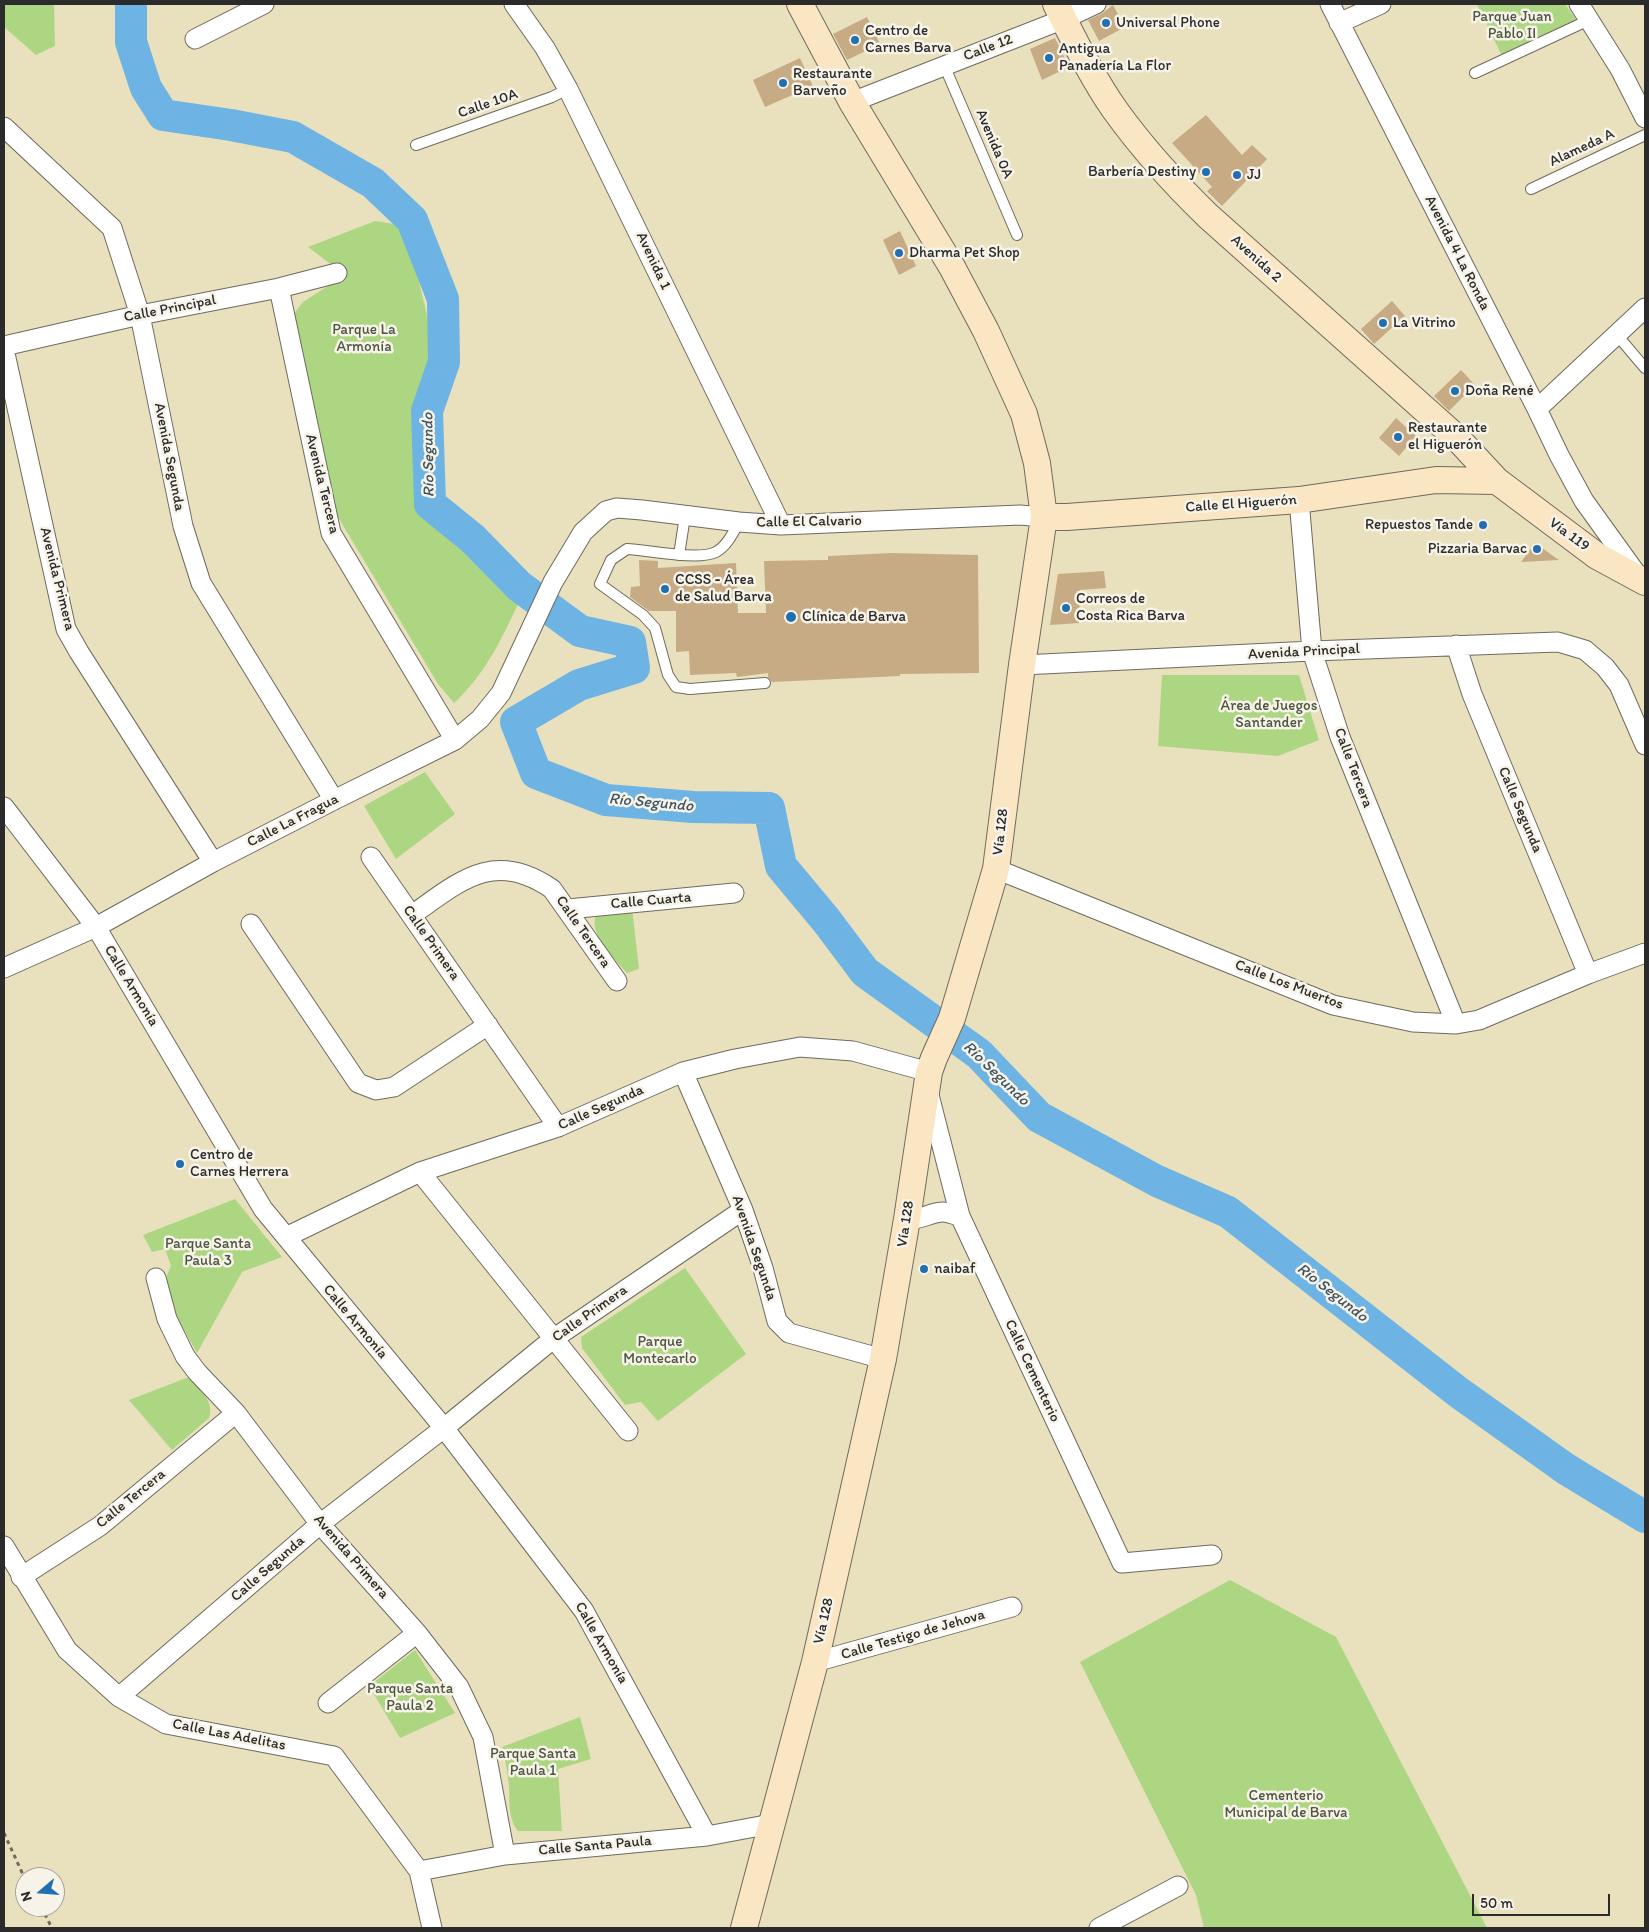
<!DOCTYPE html>
<html>
<head>
<meta charset="utf-8">
<style>
	body { margin:0 }
	#map { position:relative; width:1649px; height:1932px; overflow:hidden; background:#e9e0bd; font-family:Itim,sans-serif }
	canvas { display:block }
	.frame { position:absolute; inset:0; border:5px solid #2b2b2b; pointer-events:none }
	.north { position:absolute; left:15px; top:1867px; width:50px; height:50px; box-sizing:border-box; background:#f7f3e8; border:1px solid #a5a39c; border-radius:50%; rotate:252deg; font-size:14px; font-weight:700; line-height:20px; text-align:center; color:#2b2b2b }
	.north::after { content:''; display:block; margin:auto; width:18px; height:22px; background:#1f6fb2; clip-path:polygon(50% 0,100% 100%,50% 72%,0 100%) }
	.scale { position:absolute; left:1472px; top:1894px; width:138px; height:22px; box-sizing:border-box; border:2px solid #2b2b2b; border-top:0; padding-left:6px; font-size:15px; line-height:18px; white-space:nowrap; color:#2b2b2b; -webkit-text-stroke:4px #f7f3e8; paint-order:stroke }
</style>
</head>
<body>
<div id="map">
<canvas width="1649" height="1932"></canvas>
<div class="frame"></div>
<div class="north">N</div>
<div class="scale">50 m</div>
</div>
<script>
const c = document.querySelector('canvas').getContext('2d');
c.lineJoin = 'round';
function fillPath(path, color) { c.fillStyle = color; c.fill(path, 'evenodd'); }
function strokePath(path, color, width, dash) { c.strokeStyle = color; c.lineWidth = width; c.lineCap = dash ? 'butt' : 'round'; c.setLineDash(dash || []); c.stroke(path); }
function write(font, color, halo, rows, align = 'center') {
  c.font = font + ' Itim,sans-serif'; c.lineWidth = 5; c.setLineDash([]); c.textBaseline = 'middle'; c.strokeStyle = halo; c.fillStyle = color; for (const [text, x, y, turn = 0] of rows) {
    c.save(); c.translate(x, y); c.rotate((+turn || 0) * Math.PI / 180); c.textAlign = isNaN(turn) ? turn : align; if (halo) c.strokeText(text, 0, 0); c.fillText(text, 0, 0); c.restore();
  }
}
const green = new Path2D(`
	M4 4H54L55 46 36 55 4 27Z
	M1477 4H1565L1577 21 1502 56Z
	M375 221 401 225 414 260 428 320 430 364 415 408 416 506 520 600C502 638 485 675 454 703L438 684 338 517 293 315 303 302 345 275 308 247Z
	M1162 675H1299L1319 740 1278 756 1158 746Z
	M425 772 455 814 396 859 364 806Z
	M632 908 639 969 627 973C615 959 583 929 599 911Z
	M235 1199 282 1257 242 1272 197 1353 179 1321 164 1283 171 1266 165 1249 152 1252 143 1235Z
	M685 1268 746 1354 658 1421 641 1402 625 1405 582 1348 581 1337Z
	M189 1377C199 1389 215 1401 209 1418L172 1450 129 1400Z
	M1230 1580 1336 1637 1487 1928H1204L1196 1895 1080 1662Z
	M415 1650 455 1713 400 1738 369 1686Z
	M580 1717 591 1759 558 1769 562 1831H518C506 1816 511 1795 508 1778 507 1767 504 1757 502 1747Z`);
const river = new Path2D(`
	M131 4V42L146 88 163 115 231 125 293 137 373 183 412 220 443 299 444 362 427 411 430 504 473 539 519 586 580 631 630 642 634 668 579 685 516 722 536 773 606 800 693 807 769 808 781 866 826 920 865 972 979 1054 1039 1117 1157 1181 1228 1212 1458 1392 1566 1469 1645 1517`);
const building = new Path2D(`
	M1113 5 1125 27 1099 41 1088 20 1101 14Z
	M867 17 880 44 847 60 833 34Z
	M1055 38 1069 67 1042 80 1030 49Z
	M800 58 813 86 765 107 753 80Z
	M1206 115 1242 155 1252 145 1267 159 1222 206 1207 191 1212 187 1172 143Z
	M900 231 916 266 899 275 883 240Z
	M1392 301 1405 316 1374 344 1361 329Z
	M1461 370 1475 385 1449 411 1434 396Z
	M1396 418 1416 436 1399 456 1379 438Z
	M1535 543 1559 560 1521 562Z
	M892 553 978 555 979 673 900 674V676L772 682 768 677V673L737 677 736 673 690 675 689 651 676 652V611H649L630 597 631 587 640 586 639 560 658 561V568L736 563 738 613H766L764 561 828 560V556Z
	M1104 571 1106 588 1080 590 1079 623 1050 625 1058 574Z`);
const path = new Path2D(`
	M4 1833 25 1879
	M41 1907 52 1928`);
const lane = new Path2D(`
	M944 65 1017 235
	M1475 73 1589 20
	M416 145 552 97 568 89
	M1531 189 1645 135
	M1617 335 1645 368
	M739 522C733 533 727 546 716 552 698 561 648 550 627 549L611 560 600 584 643 615 655 628 668 675 676 687 690 689 765 683
	M679 555 685 516`);
const street = new Path2D(`
	M514 4 545 48 568 89 781 525
	M1330 4 1537 409 1559 455 1584 501 1638 576
	M1579 4 1620 69 1645 118
	M1339 23 1381 4
	M195 39 264 4
	M852 102 1064 19 1096 4
	M4 127 112 228 140 315 183 526 201 583 334 800
	M279 288 331 533 455 740
	M4 346 140 315 279 288 337 273
	M4 349 66 629 79 652 213 862
	M1537 409 1645 308
	M1299 500 1312 651 1340 737 1456 1024
	M1456 645 1472 694 1588 974
	M1022 665 1312 651 1558 642 1585 650 1605 667 1619 685 1645 745
	M4 807 96 927 263 1209 444 1428 584 1611 707 1836
	M371 857 558 1127
	M996 869 1333 1005 1413 1022 1456 1024 1479 1020 1588 974 1645 953
	M568 909 734 893
	M412 915C460 881 494 849 552 889L617 981
	M251 924 358 1083 376 1090 394 1087 488 1025
	M4 968 96 927 213 862 334 800 455 740 480 719 501 693 553 582 583 532 606 511 617 508 642 510 739 522 781 525 1020 515 1044 517
	M683 1072 743 1210 763 1268 777 1321 789 1333 883 1359
	M929 1095 960 1216 1122 1563 1212 1555
	M420 1172 628 1431
	M907 1219C919 1221 931 1212 943 1212 949 1212 954 1215 960 1216
	M286 1237 420 1172 558 1127 683 1072 735 1059 800 1047 853 1051 929 1072
	M156 1278 167 1319 185 1356 197 1372 236 1413 320 1524 417 1633 459 1687 483 1737 505 1855
	M4 1546 67 1650 119 1697 166 1724 334 1756 419 1871 432 1928
	M21 1577 100 1526 236 1413
	M815 1662 1012 1607
	M119 1697 320 1524 444 1428 553 1339 743 1210
	M328 1703 417 1633
	M419 1871 505 1855 707 1836 771 1824
	M1099 1928 1178 1886`);
const secondary = new Path2D(`
	M1056 4C1074 40 1092 77 1115 110 1143 149 1174 183 1208 216L1458 439 1497 481 1597 556 1645 582
	M1044 517H1067L1299 500 1436 480 1497 481
	M744 1928 815 1662 883 1359 907 1219 929 1072 934 1058 952 1018 996 869 1022 665 1044 517 1037 463 1024 414 986 331 952 267 852 102 800 4`);
const markers = [
	[1106,23,5,"#1f6fb2"],
	[855,40,5,"#1f6fb2"],
	[1049,58,5,"#1f6fb2"],
	[783,83,5,"#1f6fb2"],
	[1206,172,5,"#1f6fb2"],
	[1237,175,5,"#1f6fb2"],
	[899,253,5,"#1f6fb2"],
	[1383,323,5,"#1f6fb2"],
	[1455,391,5,"#1f6fb2"],
	[1398,437,5,"#1f6fb2"],
	[1483,525,5,"#1f6fb2"],
	[1537,549,5,"#1f6fb2"],
	[665,589,5,"#1f6fb2"],
	[1066,608,5,"#1f6fb2"],
	[791,617,6,"#1f6fb2"],
	[180,1164,5,"#1f6fb2"],
	[924,1269,5,"#1f6fb2"]
];
const parkNames = [
	["Parque Juan",1512,17],
	["Pablo II",1512,34],
	["Parque La",364,330],
	["Armonía",364,347],
	["Área de Juegos",1269,706],
	["Santander",1269,723],
	["Parque Santa",208,1244],
	["Paula 3",208,1261],
	["Parque",660,1342],
	["Montecarlo",660,1359],
	["Parque Santa",410,1689],
	["Paula 2",410,1706],
	["Parque Santa",533,1754],
	["Paula 1",533,1771],
	["Cementerio",1286,1796],
	["Municipal de Barva",1286,1813]
];
const poiNames = [
	["Universal Phone",1116,23],
	["Centro de",865,31],
	["Carnes Barva",865,48],
	["Antigua",1059,49],
	["Panadería La Flor",1059,66],
	["Restaurante",793,74],
	["Barveño",793,91],
	["Barbería Destiny",1196,172,"right"],
	["JJ",1247,175],
	["Dharma Pet Shop",909,253],
	["La Vitrino",1393,323],
	["Doña René",1465,391],
	["Restaurante",1408,428],
	["el Higuerón",1408,445],
	["Repuestos Tande",1473,525,"right"],
	["Pizzaria Barvac",1527,549,"right"],
	["CCSS - Área",675,580],
	["de Salud Barva",675,597],
	["Correos de",1076,599],
	["Costa Rica Barva",1076,616],
	["Clínica de Barva",802,617],
	["Centro de",190,1155],
	["Carnes Herrera",190,1172],
	["naibaf",934,1269]
];
const streetNames = [
	["Calle 12",988,48,-21],
	["Calle 10A",488,104,-19],
	["Avenida 0A",994,144,67],
	["Alameda A",1582,148,-25],
	["Avenida 4 La Ronda",1457,253,63],
	["Avenida 2",1256,259,42],
	["Avenida 1",653,261,65],
	["Calle Principal",170,309,-11],
	["Avenida Segunda",169,457,79],
	["Avenida Tercera",322,484,76],
	["Calle El Higuerón",1241,504,-4],
	["Calle El Calvario",809,522,-1],
	["Vía 119",1569,535,36],
	["Avenida Primera",57,579,76],
	["Avenida Principal",1304,652,-3],
	["Calle Tercera",1353,768,69],
	["Calle Segunda",1520,810,67],
	["Calle La Fragua",293,821,-27],
	["Vía 128",1001,832,-83],
	["Calle Cuarta",651,901,-5],
	["Calle Tercera",583,932,55],
	["Calle Primera",431,943,55],
	["Calle Los Muertos",1289,985,21],
	["Calle Armonía",131,986,59],
	["Calle Segunda",601,1108,-24],
	["Vía 128",906,1224,-81],
	["Avenida Segunda",754,1248,71],
	["Calle Primera",590,1314,-35],
	["Calle Armonía",355,1322,50],
	["Calle Cementerio",1032,1371,65],
	["Calle Tercera",131,1499,-39],
	["Avenida Primera",351,1557,49],
	["Calle Segunda",268,1569,-41],
	["Vía 128",824,1621,-77],
	["Calle Testigo de Jehova",913,1635,-16],
	["Calle Armonía",601,1643,60],
	["Calle Las Adelitas",229,1735,11],
	["Calle Santa Paula",595,1846,-5]
];
const waterNames = [
	["Río Segundo",429,455,-91],
	["Río Segundo",651,803,5],
	["Río Segundo",996,1074,44],
	["Río Segundo",1332,1293,38]
];
fillPath(green, '#add682');
strokePath(river, '#6db4e4', 32);
fillPath(building, '#c6ab85');
strokePath(lane, '#6e6a5e', 12);
strokePath(street, '#6e6a5e', 21);
strokePath(secondary, '#6e6a5e', 28);
strokePath(path, '#6e6a5e', 3, [4, 4]);
strokePath(lane, '#fff', 10);
strokePath(street, '#fff', 19);
strokePath(secondary, '#fbe6c4', 26);
for (const [x, y, r, color] of markers) { const dot = new Path2D(); dot.arc(x, y, r, 0, 2 * Math.PI); c.fillStyle = color; c.fill(dot); strokePath(dot, '#f7f3e8', 2); }
write('15px', '#4c5641', '#f7f3e8', parkNames);
write('15px', '#2b2b2b', '#f7f3e8', poiNames, 'left');
write('15px', '#2b2b2b', '#f7f3e8', streetNames);
write('italic 16px', '#3f5462', '#f7f3e8', waterNames);
</script>
</body>
</html>
